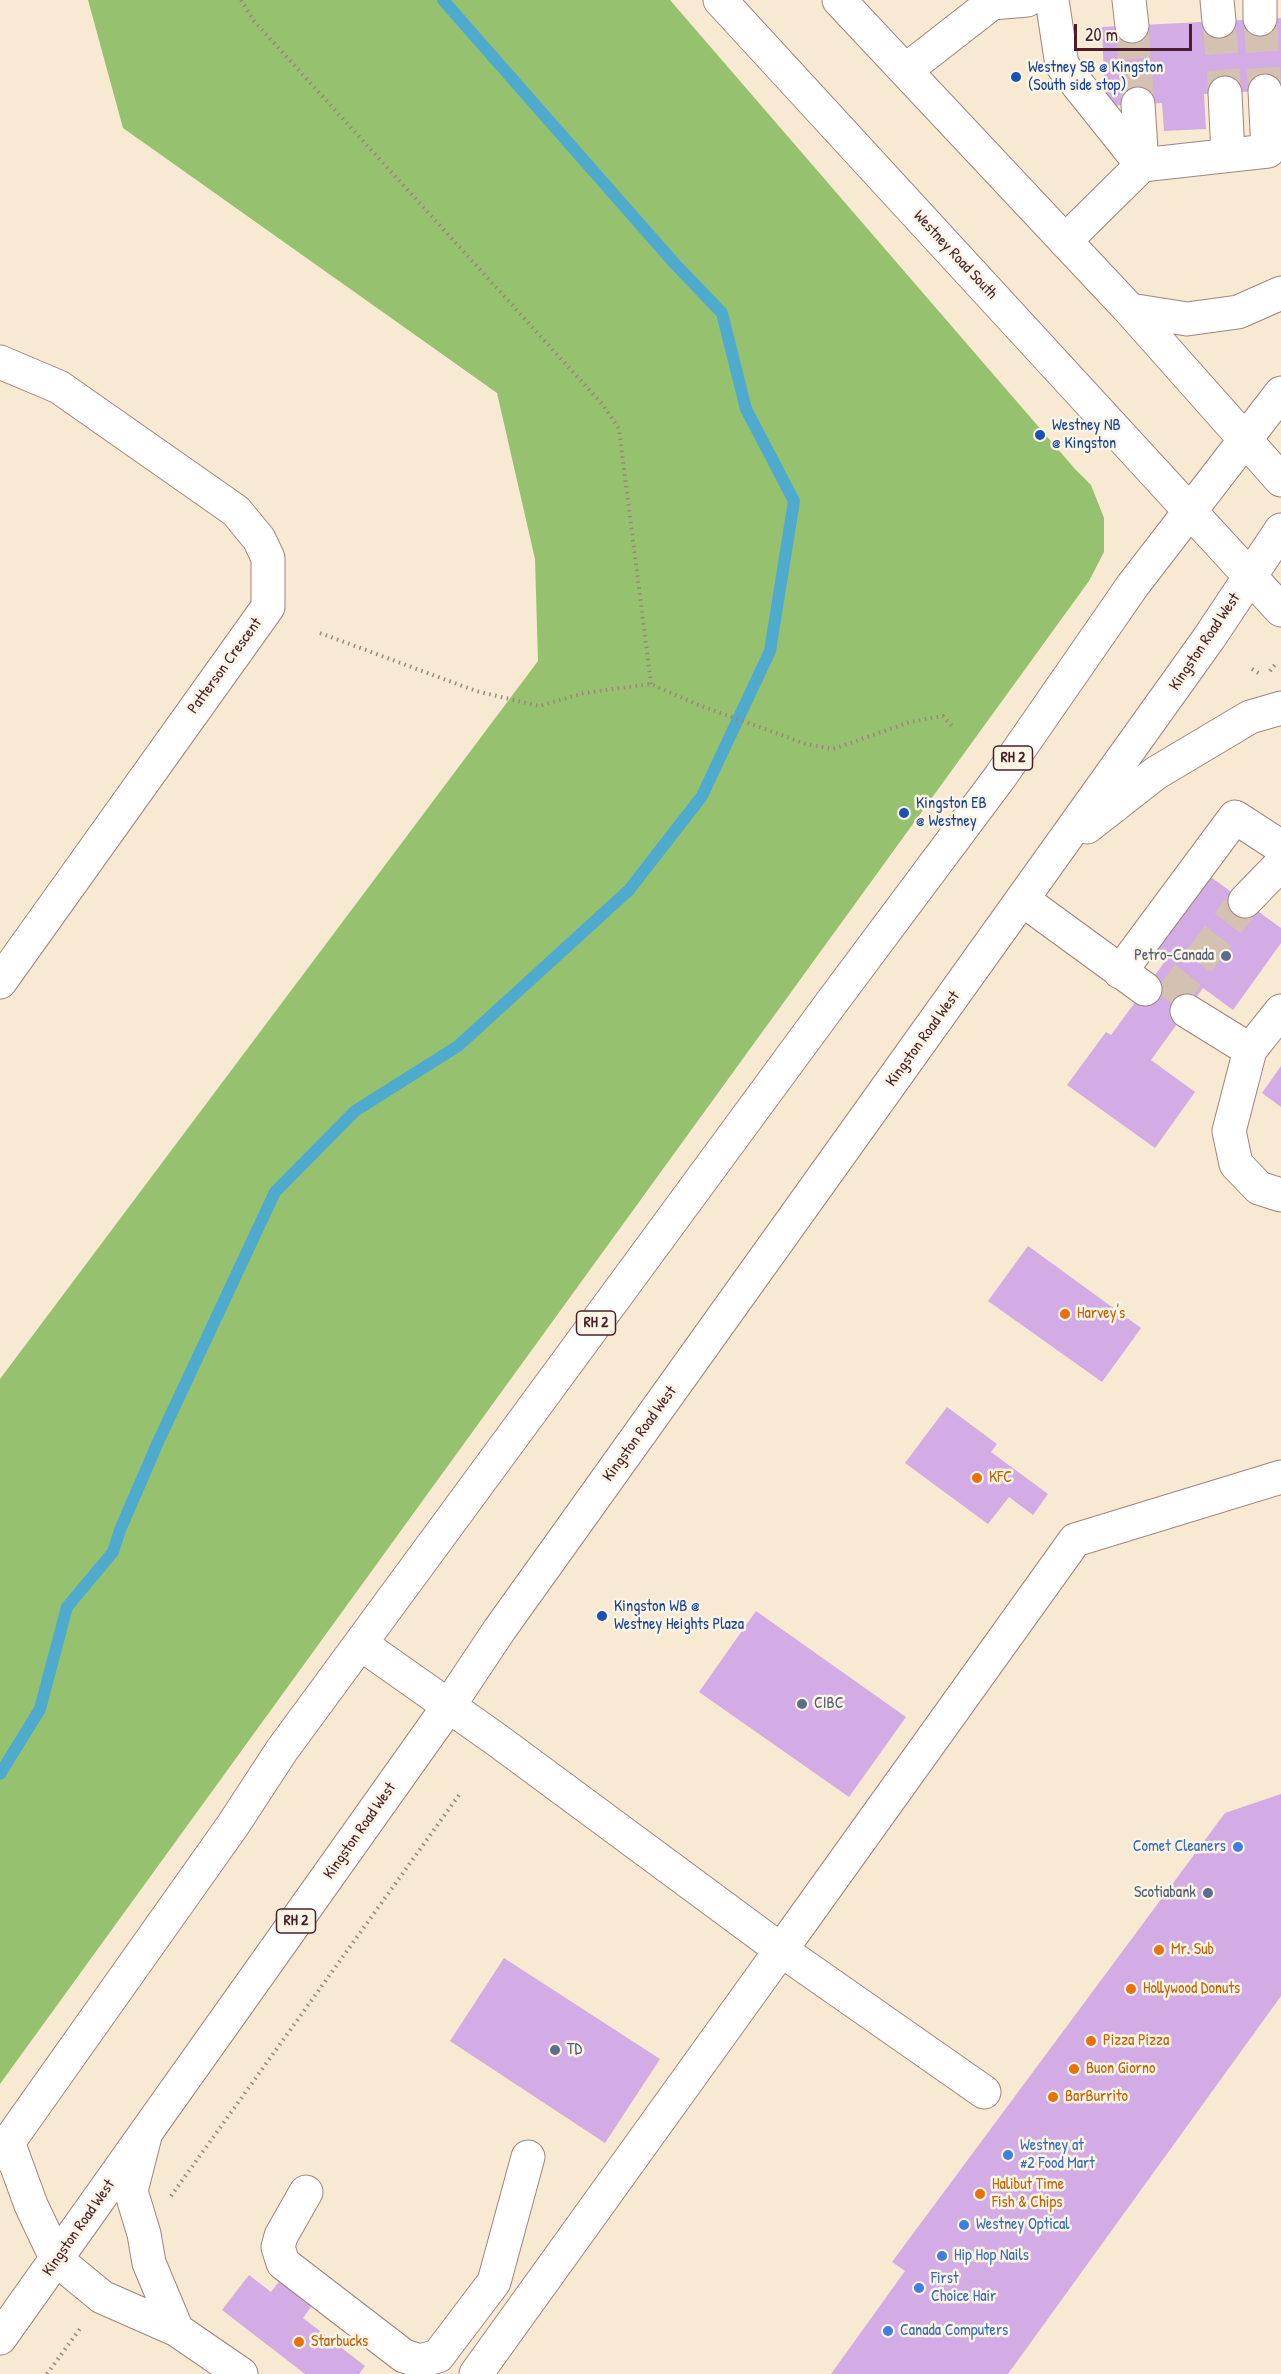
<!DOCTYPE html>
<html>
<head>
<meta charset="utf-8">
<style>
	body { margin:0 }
	#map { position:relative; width:1281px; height:2374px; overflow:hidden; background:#f8e9d2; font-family:"Patrick Hand",sans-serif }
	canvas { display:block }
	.scale { position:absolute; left:1074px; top:24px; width:118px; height:27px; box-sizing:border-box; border:3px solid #4a1f2b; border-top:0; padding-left:8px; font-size:18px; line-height:21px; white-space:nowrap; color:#4a1f2b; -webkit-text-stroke:4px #fcf5e5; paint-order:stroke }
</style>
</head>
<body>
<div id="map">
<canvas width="1281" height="2374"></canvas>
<div class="scale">20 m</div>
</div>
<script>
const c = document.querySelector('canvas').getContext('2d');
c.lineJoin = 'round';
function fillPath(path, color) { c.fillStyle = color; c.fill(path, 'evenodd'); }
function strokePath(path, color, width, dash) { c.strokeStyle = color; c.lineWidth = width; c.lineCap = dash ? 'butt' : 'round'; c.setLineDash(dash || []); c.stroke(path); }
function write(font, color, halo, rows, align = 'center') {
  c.font = font + ' "Patrick Hand",sans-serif'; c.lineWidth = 5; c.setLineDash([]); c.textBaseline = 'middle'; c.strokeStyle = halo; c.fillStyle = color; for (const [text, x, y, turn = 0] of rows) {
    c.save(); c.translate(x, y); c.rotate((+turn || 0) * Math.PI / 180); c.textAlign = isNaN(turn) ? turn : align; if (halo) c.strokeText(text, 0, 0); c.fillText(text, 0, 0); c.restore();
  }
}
const green = new Path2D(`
	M88 0H670L1075 469 1091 485 1104 518V552L1089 581 0 2084V1379L538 661 535 559 497 393 123 128Z`);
const stream = new Path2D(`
	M0 1774 40 1709 67 1607 113 1552 120 1530 158 1442 275 1192 355 1111 458 1046 629 890 702 796 770 651 794 501 746 409 722 313 675 264 443 0`);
const building = new Path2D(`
	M1281 18V90L1204 94 1206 129 1164 131 1162 103 1105 106 1102 27Z
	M1201 870 1281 928V943L1233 1010 1203 988 1151 1060 1195 1092 1155 1148 1067 1085 1106 1032 1111 1035 1166 960 1147 945Z
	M1281 1066V1107L1262 1093Z
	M1028 1246 1141 1328 1102 1382 988 1301Z
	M947 1407 997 1444 991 1452 1048 1494 1033 1515 1009 1497 988 1524 905 1463Z
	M756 1611 906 1717 849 1797 699 1692Z
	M1281 1794V1996L1008 2374H831L905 2271 892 2262 1225 1813Z
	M504 1958 660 2059 605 2143 450 2041Z
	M249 2275 271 2292 281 2279 313 2304 303 2318 365 2366 359 2374H305L222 2310Z`);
const minorTunnel = new Path2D(`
	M1260 19 1265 91
	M1219 21 1225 93
	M1132 26 1138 104
	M1168 1001 1245 901`);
const path = new Path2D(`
	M241 0 254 21 603 405 619 429 651 684
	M320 633 476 691 539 706 584 693 651 684 696 704 806 744 833 749 910 722 943 716 952 726
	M1252 669 1260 674
	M1270 671 1277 662
	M171 2196 459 1795
	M47 2374 82 2326`);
const minor = new Path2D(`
	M1052 0 1062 65 1142 165
	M1129 0 1132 26
	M1217 0 1219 21
	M1260 0V19
	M906 70 992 3 1027 0
	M1225 93 1228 155
	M1138 104 1142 165
	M1065 241 1142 165 1268 151 1265 91
	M0 362 59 387 236 511 259 539 268 558V607L0 982
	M1023 900 1145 989
	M1245 901 1281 864
	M1120 972 1235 817 1281 847
	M1187 1011 1250 1050 1281 1011
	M1250 1050 1229 1131 1236 1164 1259 1188 1281 1195
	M361 1644 497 1740 781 1950 1075 1540 1281 1477
	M145 2136 131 2191 144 2234 149 2263 177 2330
	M8 2142 31 2205 57 2260 102 2297 177 2330 241 2374
	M306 2192 281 2236 278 2247 283 2263 404 2356 420 2361 438 2356 494 2282 528 2157
	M476 2374 781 1950 984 2092`);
const major = new Path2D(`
	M720 0 1281 610
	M839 0 1130 310 1281 480
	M1130 310 1187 319 1238 312 1281 293
	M1087 827 1156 773 1250 717 1281 708
	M0 2154 233 1825 282 1750 832 1002 1000 777 1133 585 1281 393
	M0 2338 448 1707 500 1629 1209 638 1281 530`);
const markers = [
	[1016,77,6,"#1a4fb4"],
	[1040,435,6,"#1a4fb4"],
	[904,813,6,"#1a4fb4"],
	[1226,956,6,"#5c6f8a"],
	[1065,1314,6,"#e8710a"],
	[977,1478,6,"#e8710a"],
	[602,1616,6,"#1a4fb4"],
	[802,1704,6,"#5c6f8a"],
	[1238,1847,6,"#3f7fe0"],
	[1208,1893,6,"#5c6f8a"],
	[1159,1950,6,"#e8710a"],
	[1131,1989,6,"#e8710a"],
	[1091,2041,6,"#e8710a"],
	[555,2050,6,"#5c6f8a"],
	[1074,2069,6,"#e8710a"],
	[1053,2097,6,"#e8710a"],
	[1008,2155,6,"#3f7fe0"],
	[980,2194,6,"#e8710a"],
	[964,2225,6,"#3f7fe0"],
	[942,2256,6,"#3f7fe0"],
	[919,2288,6,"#3f7fe0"],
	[888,2331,6,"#3f7fe0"],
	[299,2342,6,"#e8710a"]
];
const shields = [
	[1013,758,39],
	[596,1323,39],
	[296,1921,39]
];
const shieldNames = [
	["RH 2",1013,758],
	["RH 2",596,1323],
	["RH 2",296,1921]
];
const transitNames = [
	["Westney SB @ Kingston",1028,68],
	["(South side stop)",1028,86],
	["Westney NB",1052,426],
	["@ Kingston",1052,444],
	["Kingston EB",916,804],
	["@ Westney",916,822],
	["Kingston WB @",614,1607],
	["Westney Heights Plaza",614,1625]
];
const streetNames = [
	["Westney Road South",955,255,47],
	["Kingston Road West",1205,642,-56],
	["Patterson Crescent",225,666,-54],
	["Kingston Road West",923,1039,-54],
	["Kingston Road West",640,1434,-54],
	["Kingston Road West",360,1831,-55],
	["Kingston Road West",79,2228,-55]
];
const serviceNames = [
	["Petro-Canada",1214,956],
	["CIBC",814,1704,"left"],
	["Scotiabank",1196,1893],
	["TD",567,2050,"left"]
];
const foodNames = [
	["Harvey's",1077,1314],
	["KFC",989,1478],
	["Mr. Sub",1171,1950],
	["Hollywood Donuts",1143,1989],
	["Pizza Pizza",1103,2041],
	["Buon Giorno",1086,2069],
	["BarBurrito",1065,2097],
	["Halibut Time",992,2185],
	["Fish & Chips",992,2203],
	["Starbucks",311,2342]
];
const shopNames = [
	["Comet Cleaners",1226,1847,"right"],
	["Westney at",1020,2146],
	["#2 Food Mart",1020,2164],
	["Westney Optical",976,2225],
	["Hip Hop Nails",954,2256],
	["First",931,2279],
	["Choice Hair",931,2297],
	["Canada Computers",900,2331]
];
fillPath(green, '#96c16f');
strokePath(stream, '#4fabcd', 12);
fillPath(building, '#d3abe5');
strokePath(minorTunnel, '#d5c1b1', 33, [33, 16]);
strokePath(minor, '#a1847e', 35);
strokePath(major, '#a1847e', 35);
strokePath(path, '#a1847e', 4, [1.5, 4.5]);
strokePath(minor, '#fff', 33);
strokePath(major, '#fff', 33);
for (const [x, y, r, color] of markers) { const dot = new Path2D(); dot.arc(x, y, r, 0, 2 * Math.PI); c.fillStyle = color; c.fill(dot); strokePath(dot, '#fcf5e5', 2); }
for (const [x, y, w] of shields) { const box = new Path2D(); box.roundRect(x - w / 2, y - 12, w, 24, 4.5); c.fillStyle = '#fcf5e5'; c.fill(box); strokePath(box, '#4a1f2b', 1.5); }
write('bold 15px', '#4a1f2b', null, shieldNames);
write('16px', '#164399', '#fcf5e5', transitNames, 'left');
write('16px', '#4a1f2b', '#fcf5e5', streetNames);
write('16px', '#4e5e75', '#fcf5e5', serviceNames, 'right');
write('16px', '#c56008', '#fcf5e5', foodNames, 'left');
write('16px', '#366cbe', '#fcf5e5', shopNames, 'left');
</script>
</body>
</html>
